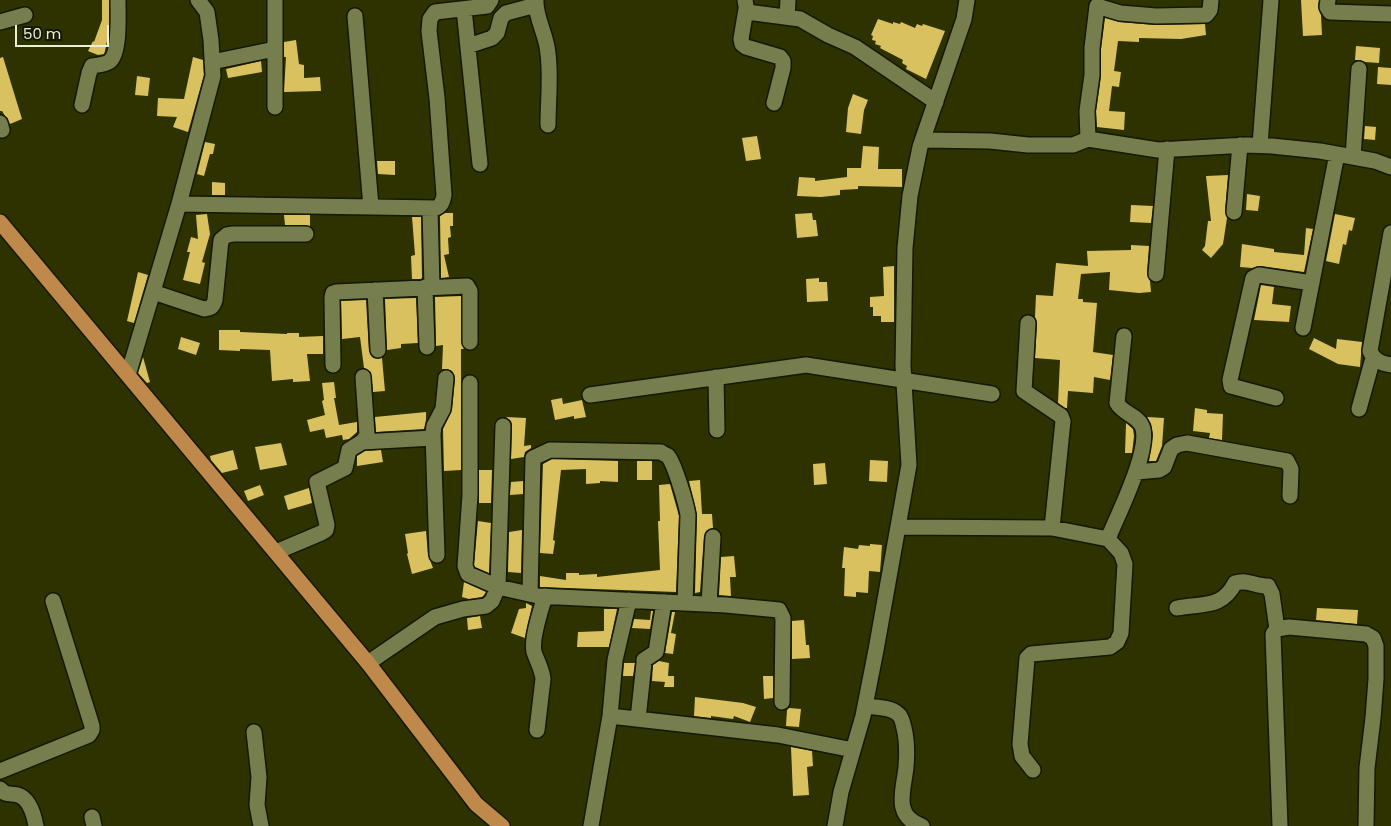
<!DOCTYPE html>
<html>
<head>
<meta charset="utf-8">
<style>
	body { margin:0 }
	#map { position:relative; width:1391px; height:826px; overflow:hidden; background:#2d3200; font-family:Poppins,sans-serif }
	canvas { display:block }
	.scale { position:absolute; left:15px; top:25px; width:94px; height:22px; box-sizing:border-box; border:2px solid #eaefd5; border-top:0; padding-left:6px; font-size:15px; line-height:18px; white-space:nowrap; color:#eaefd5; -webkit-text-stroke:4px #151805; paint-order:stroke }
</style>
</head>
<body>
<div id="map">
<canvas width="1391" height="826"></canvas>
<div class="scale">50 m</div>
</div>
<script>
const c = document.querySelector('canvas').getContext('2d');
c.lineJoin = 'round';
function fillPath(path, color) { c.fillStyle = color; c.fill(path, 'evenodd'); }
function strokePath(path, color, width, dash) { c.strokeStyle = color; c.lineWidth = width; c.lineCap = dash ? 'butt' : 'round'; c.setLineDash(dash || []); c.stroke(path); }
const building = new Path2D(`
	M102 0H109V31L105 51 104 54 98 55 88 51 93 41 94 42 102 20Z
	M1301 0H1319L1318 6 1321 15 1322 35 1303 36Z
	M1105 18 1119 22 1155 25 1205 24 1206 35 1181 39 1139 38V42L1118 41 1114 71 1121 72 1119 87 1112 86 1109 111 1125 112 1124 130 1097 127 1096 111 1101 76V49Z
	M878 19 893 24V22L900 24 901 22 915 28 917 24 922 26 923 24 945 31 926 79 906 69 907 66 902 63 903 60 880 48 881 46 875 44 876 41 872 40 873 36 871 35Z
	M296 40 299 64 304 65V78L320 77 321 91 284 92 286 57H284V42Z
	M1356 46 1380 48 1379 63 1365 62 1360 60H1355Z
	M3 57 22 119 10 124 2 111H0V58Z
	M193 57 203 60 204 75 188 132 173 127 177 117 157 116 158 98 184 99Z
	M261 61 262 72 228 78 226 69Z
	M1378 67 1391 68V85L1377 84Z
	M137 76 150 78 148 96 135 95Z
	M853 94 868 100 864 110 861 134 846 132 848 108Z
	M1365 126 1376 127 1375 140 1364 139Z
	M757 136 761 159 746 161 742 138Z
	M205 142 215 144 213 154H210L204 176 197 174Z
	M863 146 879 147 878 169H902V187L858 186V189L840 190V195L821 197 797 196 799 177 815 178V181L847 177V168H861Z
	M377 161H395V175L378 174Z
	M1228 175 1225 211 1227 218 1223 244 1211 258 1202 250 1205 246 1208 221H1211L1206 176Z
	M212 182 225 183V195H212Z
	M1247 194 1260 196 1258 211 1246 210Z
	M1131 205 1153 206 1151 223 1130 222Z
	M445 213H453V226H450L451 237 448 238 449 254 444 255 449 277 441 278 440 216Z
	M812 213 813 220H816L818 236 797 238 795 214Z
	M207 214 210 234 202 262 205 263 200 284 183 280 190 252H187L191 237 198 239 196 215Z
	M1335 214 1355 218 1352 231 1349 230 1346 245 1343 244 1339 264 1326 261Z
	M284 215H310V226L285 225Z
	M412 217H421L422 278 421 279H412L411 256 415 255Z
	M1306 228 1313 229 1304 272 1260 266 1252 268 1240 267 1242 244 1274 249V252L1304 255Z
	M1131 245 1149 246 1147 273 1150 281 1151 292 1139 293 1109 290 1110 272 1081 274 1078 299H1083V302L1097 303 1093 352 1113 355 1110 380 1094 377 1093 393 1068 391 1067 408H1065L1058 403 1060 360 1035 358 1037 324 1035 317 1036 295 1053 296 1056 263 1088 266 1087 251 1131 250Z
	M894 266V322H881V316H873V307H870V297L884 296 883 267Z
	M138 272 148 275 134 323 127 321Z
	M819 278V282H827L828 301 807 302 806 279Z
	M1261 285 1274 287 1272 304 1291 306 1289 322 1254 320Z
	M461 296V342L464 349H461V470L444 471 443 429 452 410 455 379 452 371 447 369H442L443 345 436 346 435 297Z
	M416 298 418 343 401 344V348L387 350 385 299Z
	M366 300 369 351 373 358H382L385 391 373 392 371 372 364 368 360 337 342 339 341 301Z
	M219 330H240V332L287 334V333H299V337L323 336V354H307L310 381 293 382V379L272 381 270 350 240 349V351L219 350Z
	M181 337 200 343 196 355 178 349Z
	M1314 338 1336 349 1337 339 1362 342 1360 367 1338 364 1309 349Z
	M143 357 150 382 147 383 138 373Z
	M334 382 336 398H334L339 425 357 422V432L349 439 343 440 342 435 326 438 324 429 310 432 307 420 325 415 322 401 324 400 322 383Z
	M562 398 563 404 582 400 586 417 574 419V416L555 420 551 400Z
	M1195 408 1207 410V413L1223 414 1222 440 1209 438 1210 433 1193 431Z
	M426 412V420L424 429 376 432 375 417Z
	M506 417 526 418 524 446 531 445V448L525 452 524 457 511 459 512 426 511 421Z
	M1147 417 1164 418 1162 446 1156 461H1149L1153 435 1151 424Z
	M1126 423 1133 429 1134 436 1132 453H1125Z
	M281 443 287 465 260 470 255 447Z
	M233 450 238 469 222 473 211 460 210 456Z
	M381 450 383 462 357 466V456L365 451Z
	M552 459 618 461V482L600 481V483L586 484V469L561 470 553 540 555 541 553 554 540 553 543 464Z
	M870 460 888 461 887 482 869 481Z
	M637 461H652V480H637Z
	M825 463 827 484 814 485 813 464Z
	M479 470H492L491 503H479Z
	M700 480 702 514H712L713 528 706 531 704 536 700 592 695 593 697 515 689 481Z
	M523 481V494L510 495 511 482Z
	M670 484 679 516 676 592 540 587V576L566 580V573H579V575L597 574V577L660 570 658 521H660L659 485Z
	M260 485 264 495 248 501 244 491Z
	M309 488 312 503 288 510 284 496Z
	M478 521 491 523 489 573 475 567 474 565Z
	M522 530 521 573 508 572 509 532Z
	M426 531 428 555 433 568 412 574 407 554 408 553 405 534Z
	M870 544 882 545 880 572 869 571 868 593 856 592V597L844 596 845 568H842L844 547 858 549 859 545 870 546Z
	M734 556 736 577H730L731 596 719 595 721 557Z
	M464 582 486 592 484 595 482 597 469 599 462 597Z
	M526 603 532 606 525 638 511 633 519 609 526 608Z
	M1317 608 1358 610 1357 624 1316 620Z
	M604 609H617L609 647H577L578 632 604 631Z
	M651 611H653L650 629 632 628 634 619 650 620Z
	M672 612H675L671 633 676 634 673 654 665 653Z
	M480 616 482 628 468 630 467 618Z
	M804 620 806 645H809L810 658 792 659V621Z
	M659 661 669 663 668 676H674V687H664L665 682 652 681 653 665Z
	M624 663H635L633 676H623Z
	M763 676H773V698L764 699Z
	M695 697 743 703 756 707 750 722 734 716 733 719 711 716V718L694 716Z
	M789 708 801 709 799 727 786 726 787 710Z
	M791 747 812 751 813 766 807 767 809 795 793 796Z`);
const minor = new Path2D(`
	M275 0V107
	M536 0C535 18 547 35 548 54 551 77 548 102 548 125
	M745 0 747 12 800 19 828 35 855 47 936 102
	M1328 0 1327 7 1330 12 1391 14
	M464 9 480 164
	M746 9 741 39 742 44 746 47 780 57 783 61V68L774 103
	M355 16 371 207
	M787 17 788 0
	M0 22 25 15
	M468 46 492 38 497 33 501 18 506 13 536 5
	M212 62 275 49
	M82 105 89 73 92 66C98 65 108 64 111 60 120 50 118 13 118 0
	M0 123 2 130
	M1088 139 1087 111 1092 75V48L1097 6 1120 13 1156 16 1206 15 1210 10 1211 0
	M923 140 990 141 1028 145H1073L1088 139 1158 150 1247 145 1272 146 1320 151 1375 161 1391 167
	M1260 145 1271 0
	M1353 157 1359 69
	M179 204 436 208C442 205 443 201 444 195L437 98 429 31 430 19 435 12 487 6 491 0
	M430 208 432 287
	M1234 212 1240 145
	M1391 233 1370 351C1374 361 1381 363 1391 365
	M1156 274 1167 149
	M425 287 427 347
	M375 290 378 350
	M153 292 204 309C211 308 213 307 215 300L221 240 227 235 233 234H306
	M1028 323 1024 391 1061 416 1063 421 1052 528
	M1303 328 1337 154
	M333 365 332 297 333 293 336 292 467 286 470 291V342
	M128 375 179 204 213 76 211 40 207 12 198 0
	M716 377 717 430
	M470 383V495L465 566 468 574 498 587 538 596 726 605 779 610 783 618 782 702
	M590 395 806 365 992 394
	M1276 398 1231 386 1230 380 1253 278 1259 275 1312 283
	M1359 409 1373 358
	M362 442 433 438
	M1136 472 1159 470 1164 467 1171 449 1177 445 1187 443 1287 461 1291 469 1290 496
	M898 527 1052 528 1108 539 1121 553 1125 564 1121 633 1117 642 1110 647 1031 654 1027 658 1020 744 1022 756 1033 770
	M1108 539C1117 516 1152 448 1142 426 1137 415 1122 413 1117 403L1124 336
	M276 552 321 533 326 530 327 525 317 482 345 468 349 450 362 442 367 435 363 377
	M437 555 433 434 434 426 443 409 446 378
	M530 594 533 458 550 450 661 452C662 453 666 455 668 456 675 465 686 503 688 515L685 603
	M709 604 713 537
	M1177 608C1202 603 1222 609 1235 583 1248 579 1254 586 1268 586L1272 594 1277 629
	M368 663 435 617 463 609 486 606 492 601 498 587 503 426
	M865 706C874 707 891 707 898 714 902 717 903 724 904 728 907 740 907 755 906 767 904 789 892 816 922 826
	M610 716 778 735 853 750
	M638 719 644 663V660L656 652 664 602
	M537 730 543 679C542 669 537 661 534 652 531 638 541 610 545 596
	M254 732 259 777 257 805 261 826
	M0 771 89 735 92 730V726L53 601
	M0 789C6 796 11 793 18 795 30 799 34 815 36 826
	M92 817 94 826
	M591 826 610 716 615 660 629 600
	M835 826 841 792 863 716 876 650 909 465 903 366 905 248 910 196 920 147 964 19 967 0
	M1280 826 1273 634 1277 629 1289 627 1366 634 1373 638 1376 646V679L1373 718 1367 768 1366 826`);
const major = new Path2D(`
	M0 222 368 663 476 804 502 826`);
fillPath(building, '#dac160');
strokePath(minor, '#151802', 18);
strokePath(major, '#151802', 18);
strokePath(minor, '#767e4d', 15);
strokePath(major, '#bf894b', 15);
</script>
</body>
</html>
